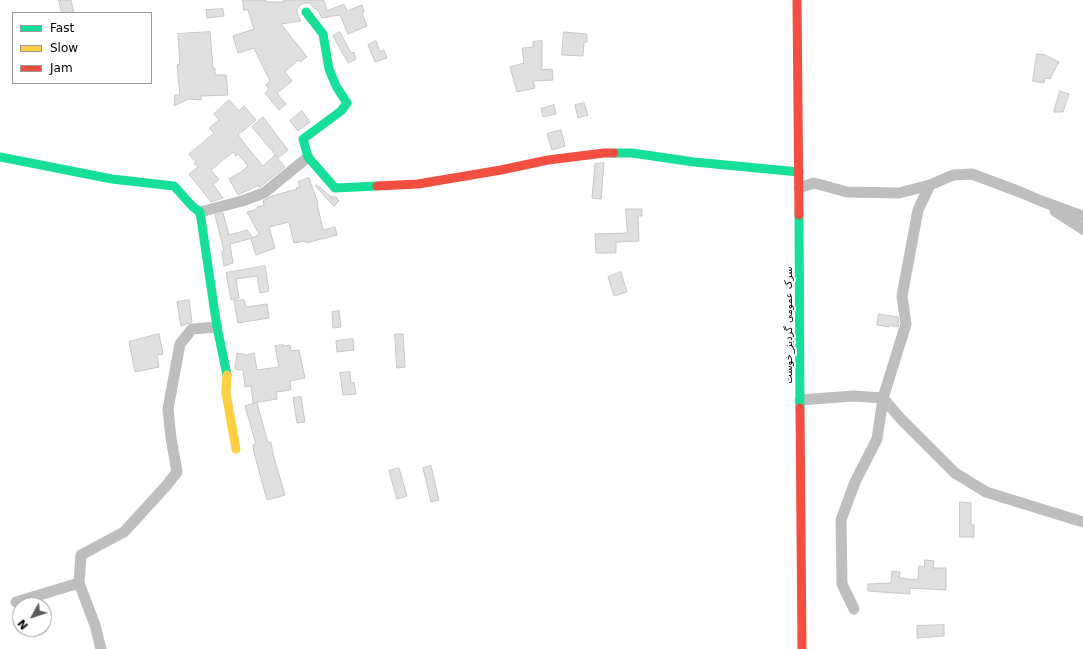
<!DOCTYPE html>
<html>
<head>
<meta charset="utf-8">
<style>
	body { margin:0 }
	#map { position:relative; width:1083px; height:649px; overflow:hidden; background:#fff; font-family:"DejaVu Sans",sans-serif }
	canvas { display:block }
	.legend { position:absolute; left:12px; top:12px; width:140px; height:72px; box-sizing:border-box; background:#fff; border:1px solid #999; margin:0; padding:5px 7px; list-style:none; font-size:12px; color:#000 }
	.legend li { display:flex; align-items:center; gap:8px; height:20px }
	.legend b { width:20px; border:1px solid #999 }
	.north { position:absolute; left:12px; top:597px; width:40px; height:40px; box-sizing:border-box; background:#fff; border:1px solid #999; border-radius:50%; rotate:230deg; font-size:11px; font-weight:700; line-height:16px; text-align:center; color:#000 }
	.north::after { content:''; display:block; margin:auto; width:14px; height:18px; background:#595959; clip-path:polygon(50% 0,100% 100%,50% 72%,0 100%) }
</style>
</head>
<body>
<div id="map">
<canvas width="1083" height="649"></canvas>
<ul class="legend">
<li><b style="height:5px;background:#16e098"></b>Fast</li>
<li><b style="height:5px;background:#ffcf43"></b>Slow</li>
<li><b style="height:5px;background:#f24e42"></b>Jam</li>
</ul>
<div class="north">N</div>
</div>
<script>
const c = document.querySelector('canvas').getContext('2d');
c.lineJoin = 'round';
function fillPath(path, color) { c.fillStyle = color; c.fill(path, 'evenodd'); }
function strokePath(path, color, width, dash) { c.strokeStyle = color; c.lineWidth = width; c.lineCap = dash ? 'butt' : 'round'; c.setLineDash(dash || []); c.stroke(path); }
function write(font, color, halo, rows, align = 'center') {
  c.font = font + ' "DejaVu Sans",Cairo,sans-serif'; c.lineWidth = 4; c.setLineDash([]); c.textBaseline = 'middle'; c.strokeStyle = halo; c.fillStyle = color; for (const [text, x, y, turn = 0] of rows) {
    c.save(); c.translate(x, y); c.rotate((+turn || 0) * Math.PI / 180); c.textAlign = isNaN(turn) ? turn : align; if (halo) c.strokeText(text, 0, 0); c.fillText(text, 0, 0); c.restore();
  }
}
const building = new Path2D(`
	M59 0H71L74 13H62Z
	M243 0H266V2H284L283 0H324L327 11 344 4 347 11 362 5 364 12 362 13 367 26 348 34 340 15 322 18 317 9H315L310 3H305L300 5 297 9V13L301 21 281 24 307 57 300 62 298 60 285 72 292 81 277 93 286 104 279 110 265 93 269 89 266 85 270 81 254 48 238 53 233 36 254 29 248 10H244Z
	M223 9 224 16 207 18 206 10Z
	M210 32 213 68H215V75H226L228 95 201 96V100L188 99 174 106 175 95H180L177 65 180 64 178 34Z
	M340 32 351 53 354 52 356 59 348 63 333 36Z
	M564 32 587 34V42H584L583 56 562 55Z
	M376 41 380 52 384 50 387 58 375 62 368 45Z
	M542 41V70L552 69 553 80 533 81 535 88 517 92 510 67 524 63 522 48 533 47V42Z
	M1037 54 1045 55 1059 62 1050 79 1045 78 1044 83 1033 81Z
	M1060 91 1069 94 1063 112H1054Z
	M229 100 239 111 244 106 256 120 238 135 251 152 263 166 275 155 285 167 260 187H259V185L238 195 229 179 241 172 248 166 238 154 236 156 233 152 211 170 219 180 213 184 223 198 211 202 189 174 198 167 194 163 196 162 189 154 214 133 209 128 219 120 214 114Z
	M584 103 588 115 578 118 575 105Z
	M554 105 556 114 543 117 541 109Z
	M302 111 310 122 298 131 290 121Z
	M263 117 288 150 278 158 252 127Z
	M561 130 565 146 552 150 547 134Z
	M604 163 601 199 592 198 595 164Z
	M309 178 318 203H317L323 230 335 227 337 235 306 243 305 241 294 243 289 222 269 227 275 248 256 255 251 239 259 234 247 212 258 209 257 207 264 205 263 201 272 196 297 189 296 188 300 187 298 182Z
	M317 185 331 197H336L339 201 334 206 316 187Z
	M626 209H642V216H638L639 241 616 242V253H596L595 234 627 233Z
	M223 213 229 235 247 230 253 238 230 244 233 263 224 266 222 251H224L215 215Z
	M265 266 269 291 260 293 257 276 236 279 239 298 231 300 226 273Z
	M621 272 627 292 614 296 608 277Z
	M189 300 192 322 181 326 177 302Z
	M244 300 246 307 267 304 269 318 238 323 234 301Z
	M339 311 341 327 333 328 332 312Z
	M879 314 898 317 899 323 898 327 889 325V327L877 325Z
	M159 334 163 354 157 355 159 367 135 372 129 342Z
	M395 334H403L405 367 397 368Z
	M353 339 354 350 337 352 336 341Z
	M283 345V346L290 345 291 351 299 350 305 378 290 381 291 390 276 392 277 399 253 403 251 386 245 387 243 370 235 369 237 353 247 355 254 353 257 370 279 367 275 346Z
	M350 372 351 383 354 382 356 394 343 395 340 373Z
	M301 397 305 422 297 423 293 398Z
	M257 403 268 443 271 442 273 454 285 495 267 500 254 453 253 445 256 444 245 406Z
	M431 466 439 500 431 502 423 468Z
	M399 468 407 496 397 499 389 471Z
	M960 502 971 503V525H974V537H960Z
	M925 560 934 561 933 568H946V590L910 588V594L868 591V584L891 583 892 571 900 572 899 578 918 580 919 566 924 567Z
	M944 625V636L917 638V626Z`);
const street = new Path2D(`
	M799 188 814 183 847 192 899 193 930 185 953 175 972 174 1020 192 1041 201 1083 216
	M1055 211 1083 229
	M200 212 242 201 264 193 308 157
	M800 400 854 396 883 398 900 418 955 473 986 492 1083 522
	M16 602 79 583
	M854 609 842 584 841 520 855 482 877 439 883 398 906 324 902 296 918 210 930 185
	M101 649 95 625 79 583 81 555 124 532 166 486 177 472 171 438 168 409 180 344 192 329 217 327`);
const fast = new Path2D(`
	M306 12 323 34 329 69 336 86 347 103 341 111 303 139 308 157 335 188 377 186
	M614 153H632L694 162 799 172
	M0 157 112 179 174 186 193 207 200 212 217 327 227 375
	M799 215 800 408`);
const slow = new Path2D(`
	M227 375 226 393 236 449`);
const jam = new Path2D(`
	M797 0 799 215
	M377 186 418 184 501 170 548 160 604 153H614
	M800 408 802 649`);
const streetNames = [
	["سرک عمومی گردیز_خوست",789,325,-90]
];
fillPath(building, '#dfdfdf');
strokePath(building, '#c7c7c7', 1);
strokePath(street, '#bebebe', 11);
strokePath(fast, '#16e098', 9);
strokePath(slow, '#ffcf43', 9);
strokePath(jam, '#f24e42', 9);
write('10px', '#000', '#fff', streetNames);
</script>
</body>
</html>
